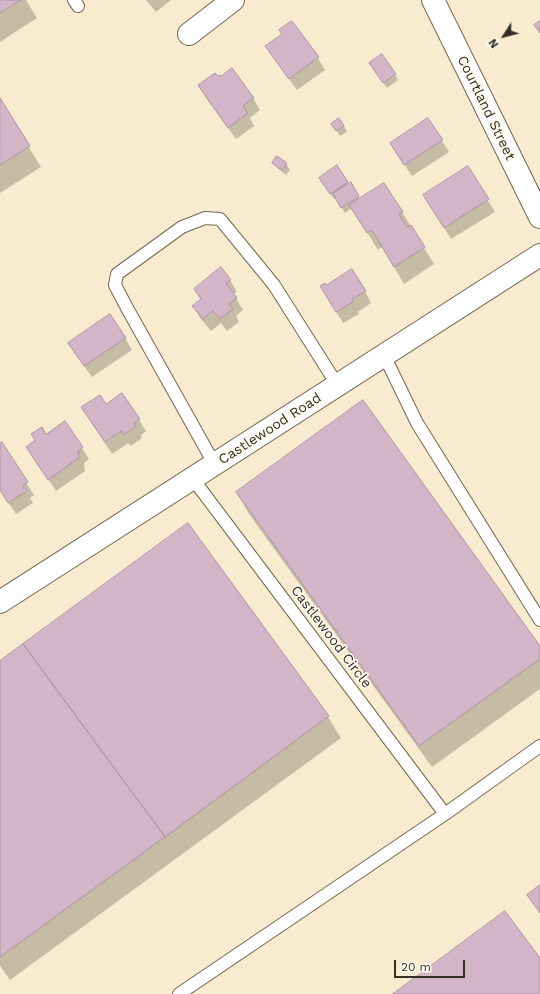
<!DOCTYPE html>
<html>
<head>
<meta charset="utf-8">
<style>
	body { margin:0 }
	#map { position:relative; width:540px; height:994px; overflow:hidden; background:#f8ebcf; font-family:"Work Sans",sans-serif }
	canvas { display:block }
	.north { position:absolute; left:484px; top:16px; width:40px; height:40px; -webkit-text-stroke:3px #fef9ee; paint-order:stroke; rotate:234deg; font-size:11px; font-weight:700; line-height:16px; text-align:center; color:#353025 }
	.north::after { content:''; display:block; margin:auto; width:14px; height:18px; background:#353025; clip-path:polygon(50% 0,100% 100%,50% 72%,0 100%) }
	.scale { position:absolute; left:394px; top:960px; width:71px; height:18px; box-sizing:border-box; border:2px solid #353025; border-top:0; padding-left:5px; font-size:12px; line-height:14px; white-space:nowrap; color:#353025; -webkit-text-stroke:3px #fef9ee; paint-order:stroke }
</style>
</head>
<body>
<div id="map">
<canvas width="540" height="994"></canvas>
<div class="north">N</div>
<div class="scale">20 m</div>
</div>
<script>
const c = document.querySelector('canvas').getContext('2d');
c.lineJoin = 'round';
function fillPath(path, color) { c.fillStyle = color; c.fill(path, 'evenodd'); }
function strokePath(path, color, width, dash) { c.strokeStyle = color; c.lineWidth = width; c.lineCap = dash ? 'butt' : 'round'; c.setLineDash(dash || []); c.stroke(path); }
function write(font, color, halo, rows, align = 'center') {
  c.font = font + ' "Work Sans",sans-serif'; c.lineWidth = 3.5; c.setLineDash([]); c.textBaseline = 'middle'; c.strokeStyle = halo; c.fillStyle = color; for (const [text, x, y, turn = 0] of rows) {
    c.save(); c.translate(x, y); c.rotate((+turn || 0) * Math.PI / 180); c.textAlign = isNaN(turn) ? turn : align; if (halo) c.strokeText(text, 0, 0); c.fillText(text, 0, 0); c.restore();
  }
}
const shadow = new Path2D(`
	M0 0H26L37 18 0 42Z
	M146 0H171L156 12Z
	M292 22 318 58 325 70 297 90 274 58 267 46 283 34Z
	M370 63 395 74 398 80 387 88Z
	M199 86 253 98 260 110 250 118 254 126 236 139 206 98Z
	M0 100 41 167 0 193Z
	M428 119 449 152 412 176 398 155Z
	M344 126 347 132 340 136 336 130Z
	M274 163 286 164 290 170 286 175 277 168Z
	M337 167 348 185 350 184 360 199 402 212 434 264 404 284 382 247 378 250 352 208 345 213 336 198 334 199 324 184Z
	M468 168 495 212 451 239 424 195Z
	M230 280 237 292 233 294 243 310 236 316 239 322 227 331 221 323 211 331 200 318 194 306 201 300 195 289Z
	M326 286 365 291 371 303 358 312 359 314 343 323 328 298Z
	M125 338 132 350 92 377 76 355Z
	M106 405 139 420 146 431 141 435 142 438 131 446 128 443 112 454 82 408Z
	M46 436 82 448 89 459 84 463 85 471 56 491 27 447Z
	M1 443 34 495 30 498 33 503 16 514 0 490V444Z
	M237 493 540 647V689L432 767 249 514Z
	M188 524 328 717 341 738 10 980 0 966V662Z`);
const building = new Path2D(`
	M0 0H21L0 13Z
	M292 21 319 57 289 79 265 46 282 34 279 30Z
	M540 21V33L534 25Z
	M382 54 396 74 383 83 369 63Z
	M232 68 254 98 243 106 248 113 228 128 198 85 215 73 218 76 220 75 221 76Z
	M0 98 30 146 0 165Z
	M339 118 344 126 336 131 331 124Z
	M428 118 443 140 404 165 390 143Z
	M277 156 287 163 282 170 272 163Z
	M337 165 348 182 330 194 319 178Z
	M468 166 489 199 444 228 423 195Z
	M351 182 359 196 341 208 333 194Z
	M384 183 403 212 399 214 407 227 411 225 425 247 394 267 372 230 367 233 349 205Z
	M221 267 231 280 226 283 237 298 229 304 233 309 220 319 213 311 203 319 192 306 201 299 194 289Z
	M352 269 366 291 352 299 353 302 336 312 320 286 325 283 326 285Z
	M110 314 126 338 84 366 68 343Z
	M122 393 140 419 134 423 136 426 123 435 121 431 105 442 81 407 100 395 106 404Z
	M363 400 540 646V659L419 746 236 492Z
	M65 421 83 447 78 451 79 458 48 480 26 447 35 440 31 434 42 427 46 434Z
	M2 442 28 482 23 486 27 491 8 503 0 490V443Z
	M188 523 329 716 165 837 23 644Z
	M23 644 165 837 0 957V661Z
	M540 885V913L527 895Z
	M505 911 540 958V994H393Z`);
const service = new Path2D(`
	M74 0 78 6
	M384 355 417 423 540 620
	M215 465 127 308 115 285 117 274 182 227 205 218 220 219 274 285 338 386
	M193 479 445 814
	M179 994 445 814 540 746`);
const minor = new Path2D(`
	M433 0 540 217
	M189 34 233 0`);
const tertiary = new Path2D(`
	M0 602 540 255`);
const streetNames = [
	["Courtland Street",486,108,64],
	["Castlewood Road",270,429,-33],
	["Castlewood Circle",331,637,53]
];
fillPath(shadow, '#0003');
fillPath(building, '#d2b6c7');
strokePath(building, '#af94a5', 1);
strokePath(service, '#746850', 14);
strokePath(minor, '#746850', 24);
strokePath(tertiary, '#746850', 24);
strokePath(service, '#fff', 12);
strokePath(minor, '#fff', 22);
strokePath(tertiary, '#fff', 22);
write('14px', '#353025', '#fef9ee', streetNames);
</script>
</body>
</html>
